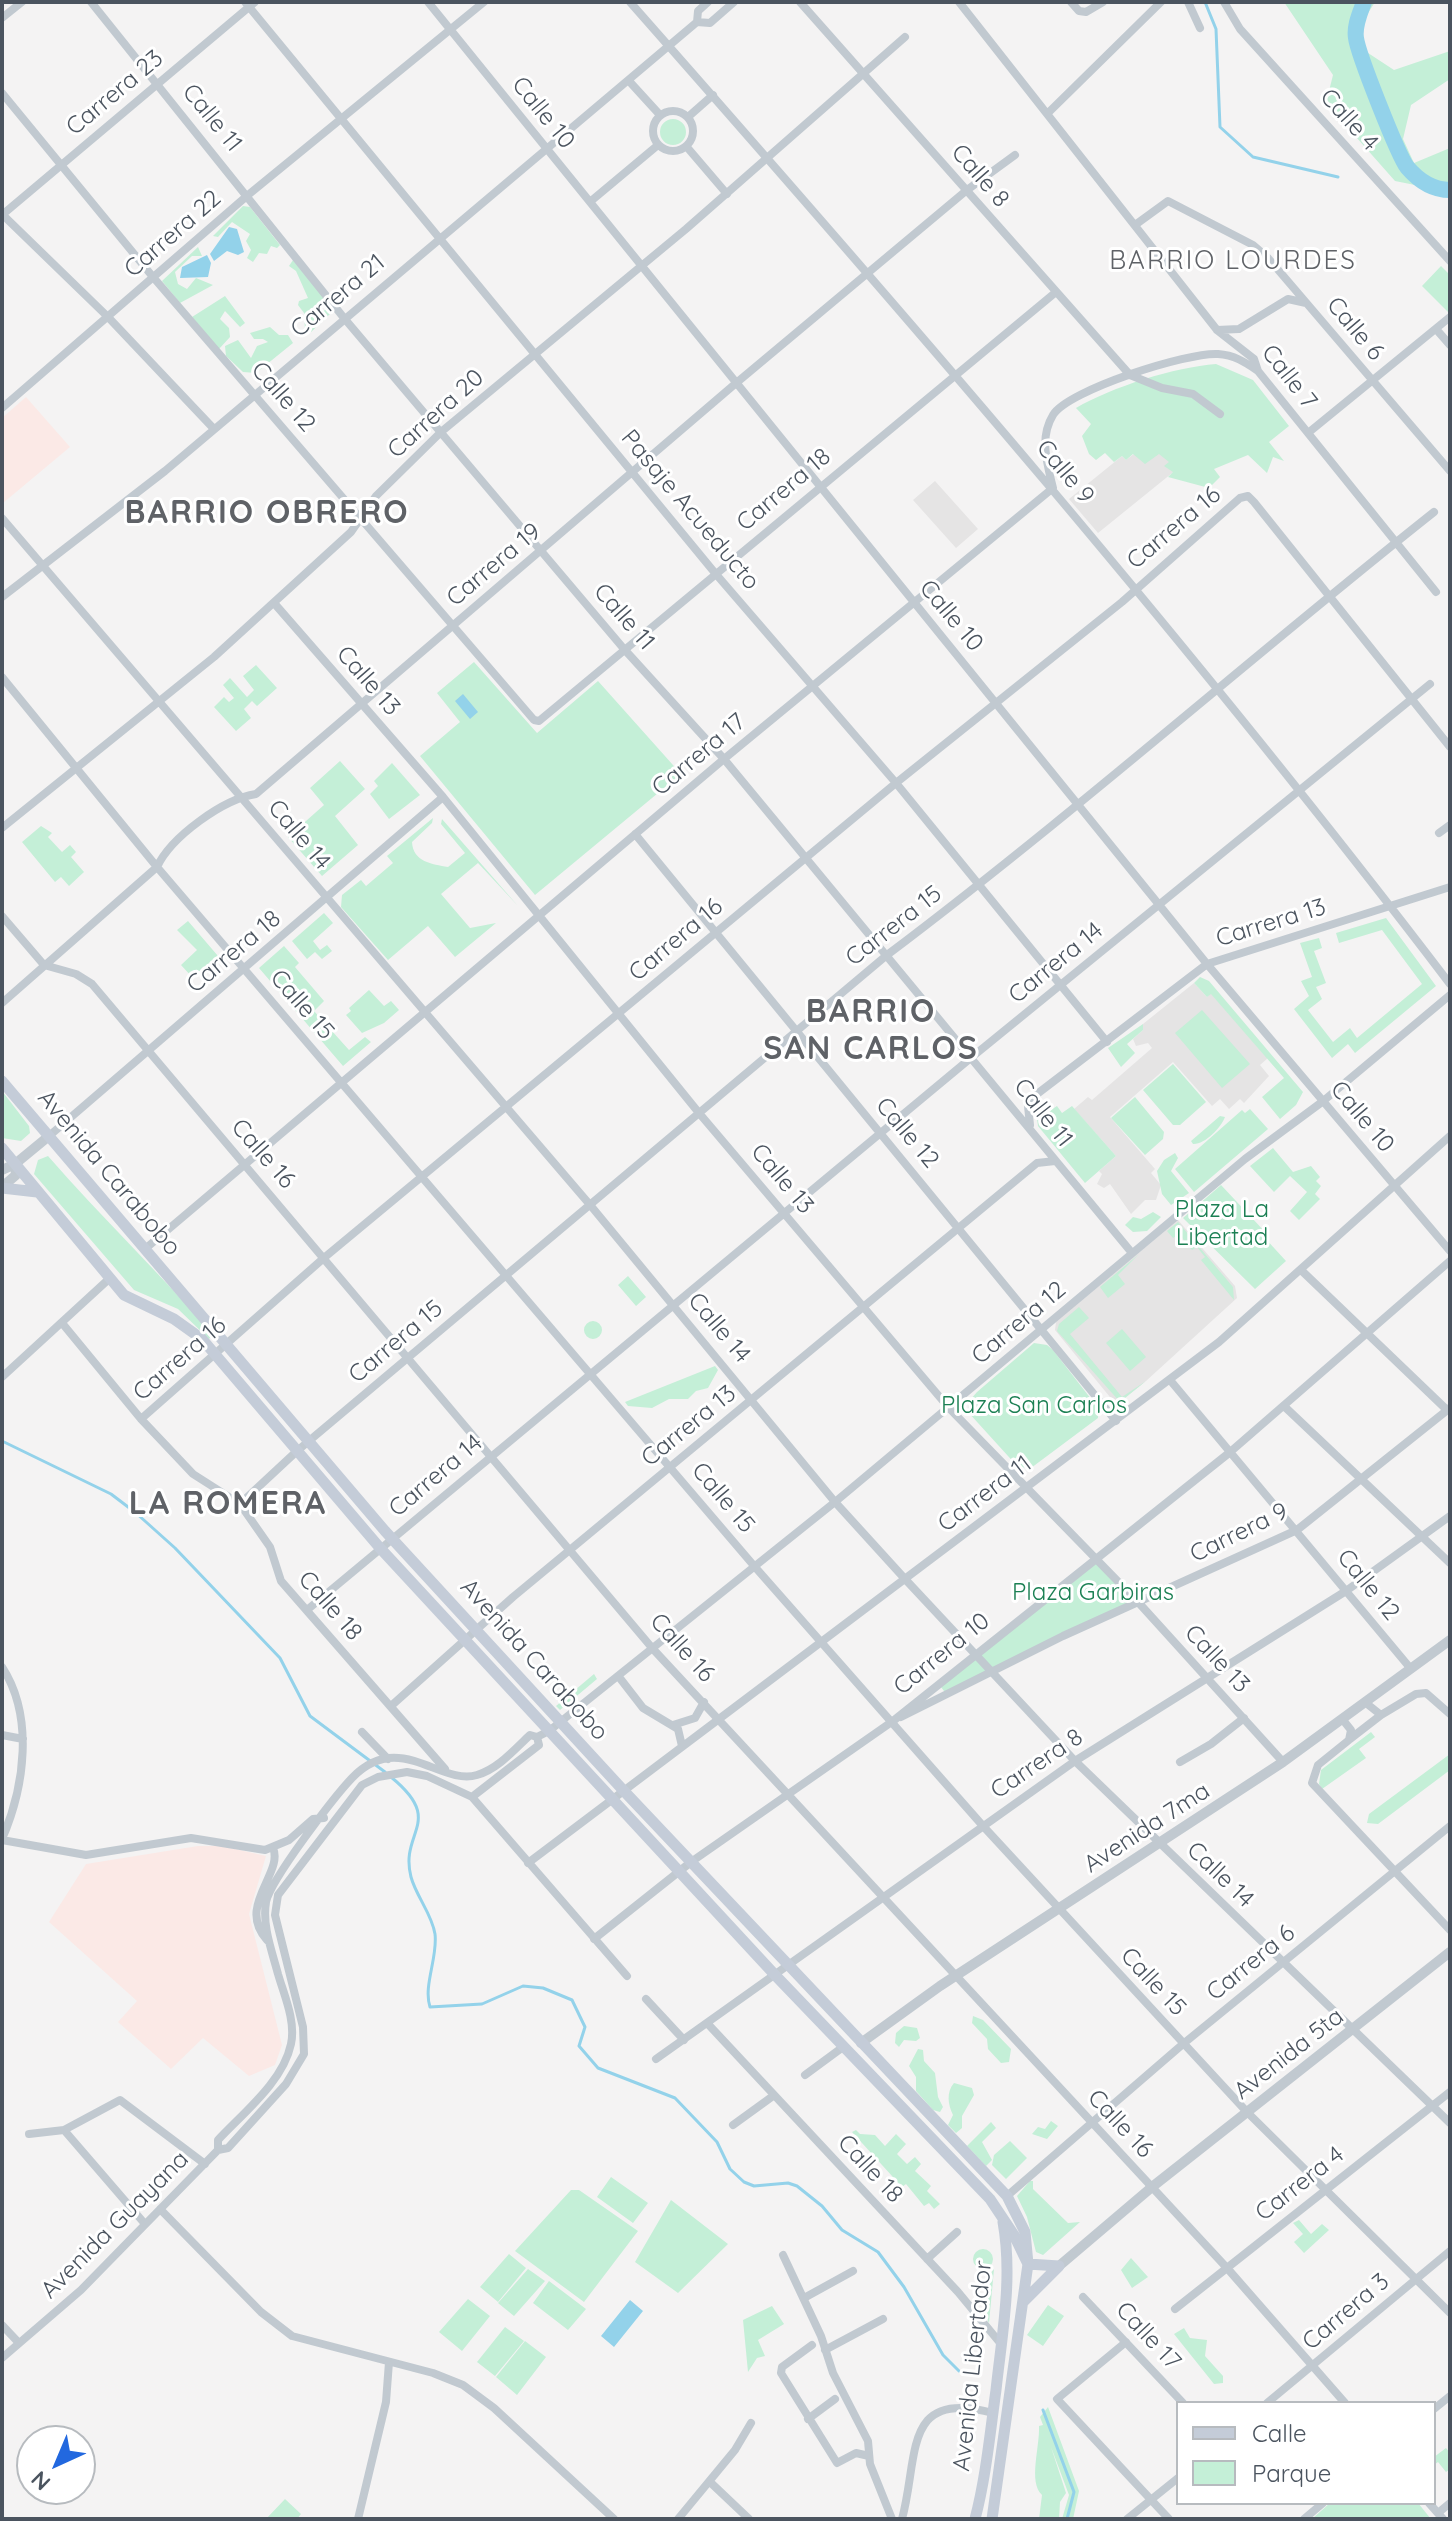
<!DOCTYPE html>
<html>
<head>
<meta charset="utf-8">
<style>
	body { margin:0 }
	#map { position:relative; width:1452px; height:2521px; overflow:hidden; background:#f4f3f3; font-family:Quicksand,sans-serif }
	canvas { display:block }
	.frame { position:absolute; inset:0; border:4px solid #4b545f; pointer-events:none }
	.legend { position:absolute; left:1176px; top:2401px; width:260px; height:104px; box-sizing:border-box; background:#fff; border:2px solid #b7bbbf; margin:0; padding:10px 14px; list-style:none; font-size:24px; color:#4b545f }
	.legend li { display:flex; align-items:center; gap:16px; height:40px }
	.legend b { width:40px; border:2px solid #b7bbbf }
	.north { position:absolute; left:16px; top:2425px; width:80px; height:80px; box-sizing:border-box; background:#fff; border:2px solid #b7bbbf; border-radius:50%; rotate:224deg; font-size:22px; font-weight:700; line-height:32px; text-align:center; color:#4b545f }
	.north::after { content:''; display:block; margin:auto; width:28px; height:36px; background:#2268df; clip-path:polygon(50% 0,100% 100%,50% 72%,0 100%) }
</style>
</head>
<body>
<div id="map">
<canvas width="1452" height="2521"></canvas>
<div class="frame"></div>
<ul class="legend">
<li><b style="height:10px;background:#c4ccd8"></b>Calle</li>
<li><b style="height:22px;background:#c4efd7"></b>Parque</li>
</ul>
<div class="north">N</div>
</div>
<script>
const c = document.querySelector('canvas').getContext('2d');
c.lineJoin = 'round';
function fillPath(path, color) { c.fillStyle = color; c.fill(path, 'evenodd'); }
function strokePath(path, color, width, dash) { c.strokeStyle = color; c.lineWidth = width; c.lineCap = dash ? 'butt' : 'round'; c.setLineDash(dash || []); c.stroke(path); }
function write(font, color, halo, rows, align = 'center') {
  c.font = font + ' Quicksand,sans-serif'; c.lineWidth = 6; c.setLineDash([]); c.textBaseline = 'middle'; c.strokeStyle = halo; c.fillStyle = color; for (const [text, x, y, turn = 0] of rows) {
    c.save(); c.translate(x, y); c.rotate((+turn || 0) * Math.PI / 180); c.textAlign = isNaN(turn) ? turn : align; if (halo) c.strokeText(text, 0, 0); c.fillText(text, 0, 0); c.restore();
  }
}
const education = new Path2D(`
	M1148 443 1187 461 1098 533 1069 499 1122 456 1126 460Z
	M935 481 978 529 956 548 913 500Z
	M1194 983 1207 997 1211 993 1268 1058 1260 1065 1269 1076 1244 1103 1240 1099 1229 1109 1220 1099 1212 1106 1173 1062 1110 1117 1155 1169 1151 1173 1161 1185 1156 1200H1145L1131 1214 1110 1184 1104 1188 1097 1184 1102 1174 1099 1171 1116 1156 1074 1109 1088 1097 1092 1100 1152 1048 1148 1043 1136 1046 1133 1039 1143 1030V1024Z
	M1178 1220 1235 1286 1237 1298 1146 1381 1120 1402H1114L1055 1330 1056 1322Z`);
const medical = new Path2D(`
	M26 397 70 447 3 503 2 418Z
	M198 1846H222L266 1856 249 1914 282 2045 275 2065 249 2076 203 2038 171 2069 118 2022 137 2001 49 1922 86 1864Z`);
const green = new Path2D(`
	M1284 2H1375L1360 26 1365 51 1394 70 1450 51V79L1411 105 1403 139 1414 163 1450 148V192L1395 181 1326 103 1333 75Z
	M660 132a13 13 0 1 1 26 0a13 13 0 1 1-26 0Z
	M243 206 250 207 280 245 277 248 271 246 267 254 259 253 253 262 247 258 251 250 246 241 250 234 232 222 218 237 213 236Z
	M198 247 202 256H192L175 272 178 284 187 289 196 278 213 285 180 303 162 281Z
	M293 260 328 303 314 306 311 313 319 315 326 309 331 313 311 332 305 329 304 313 298 305 299 301 308 298 296 271 289 266Z
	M1441 266 1450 275 1448 312 1422 286Z
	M225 296 245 323 240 327 225 311 220 319 229 328 230 337 219 349 192 317Z
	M270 327 279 335H288L293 343 256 373 243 372 226 356 225 346 238 340 251 358 257 346 268 342 263 339H254L250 333Z
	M1216 364 1253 380 1289 426 1269 442 1284 461 1273 457 1267 473 1248 455 1214 469 1220 477 1209 488 1168 477 1173 472 1164 466 1169 462 1159 454 1145 464 1133 454 1126 460 1122 456 1114 462 1105 453 1096 460 1089 454 1082 436 1091 424 1076 408C1112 387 1175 367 1216 364Z
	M474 662 537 733 598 681 681 774 535 895 420 756 460 722 437 693Z
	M256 665 277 688 257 706 252 701 244 709 251 718 236 731 214 707 224 697 229 702 234 698 223 685 230 678 247 697 254 690 243 676Z
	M340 761 365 789 335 816 358 845 322 876 288 837 324 805 310 788Z
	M392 763 420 795 389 819 370 794 378 786 374 781Z
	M433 818 432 823 412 842C413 862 432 864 448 867L465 853 441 824 442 819 518 906 478 863 441 894 470 928 496 923 455 957 428 926 388 960 341 907 342 895 361 880 366 886 393 863 387 856Z
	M41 826 52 833 48 837 62 852 70 845 76 852 71 857 84 872 69 886 61 877 55 882 22 842Z
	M324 913 333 923 313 941 320 950 327 945 332 951 322 959 315 952 307 959 292 941Z
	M1386 918 1436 986 1355 1053 1348 1044 1332 1058 1294 1009 1309 996 1301 981 1312 977 1300 943 1319 938 1322 948 1314 951 1326 983 1316 987 1322 999 1308 1010 1333 1042 1350 1028 1357 1038 1422 984 1382 930 1339 943 1336 933Z
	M188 921 218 956 192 977 181 965 197 950 177 930Z
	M284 946 299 963 295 967 324 1001 314 1011 349 1050 365 1037 371 1042 343 1066 259 968Z
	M1200 977 1209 981 1303 1092 1296 1105 1280 1119 1262 1097 1284 1078 1211 994 1207 997 1194 983Z
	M369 990 384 1006 391 1001 399 1010 384 1023 362 1033 346 1015 351 1011 349 1008Z
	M1202 1010 1250 1064 1222 1088 1175 1033Z
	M1143 1024V1030L1127 1044 1135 1053 1121 1067 1108 1048Z
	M1173 1064 1206 1102 1180 1125H1173L1143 1090Z
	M2 1091 29 1126 30 1133 21 1141 2 1138Z
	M1135 1097 1164 1132 1163 1139 1145 1155 1111 1118Z
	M1057 1106 1062 1113 1072 1106 1116 1156 1085 1183 1038 1126 1037 1119Z
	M1250 1109 1268 1129 1194 1192 1175 1169 1242 1110 1245 1113Z
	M1220 1116 1225 1117C1221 1128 1204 1145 1193 1144L1191 1141Z
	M1273 1148 1293 1172 1311 1166 1320 1177 1316 1181 1321 1186 1315 1194 1320 1199 1299 1220 1290 1211 1307 1192 1290 1176 1274 1192 1250 1166Z
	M1175 1153 1178 1158 1171 1171 1189 1193 1171 1205 1162 1194 1157 1171 1164 1160Z
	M48 1156C102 1218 160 1273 213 1335L209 1339 178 1309 134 1290 34 1174 38 1160Z
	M1221 1185 1267 1234 1264 1237 1286 1261 1255 1289 1183 1218Z
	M1153 1212 1161 1217 1147 1231 1133 1232 1125 1225 1133 1217 1141 1219Z
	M1178 1222 1233 1287 1234 1300 1201 1260 1205 1257 1197 1247 1192 1250 1179 1234 1173 1238 1167 1231Z
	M1139 1254 1118 1275 1125 1284 1108 1298 1100 1287Z
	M628 1276 646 1297 636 1306 618 1285Z
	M1079 1307 1089 1318 1070 1334 1122 1397 1146 1381 1120 1402 1057 1331 1059 1324Z
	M584 1330a9 9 0 1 1 18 0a9 9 0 1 1-18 0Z
	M1122 1329 1146 1357 1130 1371 1106 1343Z
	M1034 1343 1047 1345 1053 1350 1098 1408V1418L1031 1468 1018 1467 968 1412 970 1400 977 1392Z
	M715 1366 718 1370 708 1388 696 1391 688 1399H669L652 1408 628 1406 625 1402Z
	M1095 1557 1138 1602 947 1695 938 1683Z
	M594 1674 597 1679 560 1710 556 1706Z
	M1371 1732 1375 1737 1359 1749 1366 1758 1322 1789 1319 1784 1321 1770Z
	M1450 1754V1770L1378 1824 1367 1823 1369 1814Z
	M973 2016 983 2020 1011 2049 1009 2062 1001 2063 988 2049 987 2039 972 2023Z
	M904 2026 917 2028 920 2038 916 2041 904 2040 899 2047 895 2043 896 2033Z
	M918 2049 923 2050 924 2061 935 2073 938 2097 943 2107 940 2112 933 2110 916 2091V2077L909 2066Z
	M954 2083 972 2088 974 2095 962 2116V2128L956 2133 948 2125 953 2115C948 2105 946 2092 954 2083Z
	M1051 2121 1058 2126 1047 2139 1032 2134 1038 2127 1045 2129Z
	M991 2122 996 2128 982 2142 992 2160 986 2166 967 2146Z
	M856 2130 860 2134 875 2135 885 2146 896 2134 906 2144 897 2154 907 2164 915 2157 921 2164 915 2171 931 2186 927 2191 940 2204 934 2209 929 2203 924 2206 906 2184 902 2187 852 2132Z
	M1010 2141 1027 2158 1006 2179 992 2165 994 2155Z
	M611 2177 648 2203 633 2223 597 2197Z
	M1030 2181H1033V2189L1068 2223 1080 2222 1043 2255 1036 2252 1027 2217 1017 2196Z
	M571 2190H579L638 2231 584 2302 515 2251Z
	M671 2200 728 2244 678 2293 635 2262Z
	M1299 2220 1311 2234 1322 2224 1329 2230 1304 2253 1294 2242 1303 2234 1293 2223Z
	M973 2259a10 10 0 1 1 20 0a10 10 0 1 1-20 0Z
	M509 2254 526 2268 498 2302 480 2287Z
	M1131 2258 1148 2277 1132 2288 1121 2270Z
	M528 2269 545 2281 514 2316 498 2303Z
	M994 2269 989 2323C983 2313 985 2277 994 2269Z
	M549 2281 586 2309 568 2330 533 2303Z
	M468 2299 490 2316 462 2351 439 2332Z
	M1048 2305 1064 2316 1043 2346 1027 2335Z
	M772 2306 784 2324 758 2340 765 2356 757 2358 748 2372 743 2320Z
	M505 2327 524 2341 495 2376 477 2362Z
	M1184 2328 1190 2338 1207 2340 1205 2356 1223 2376V2383L1214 2384 1174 2334Z
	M525 2341 546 2357 517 2395 496 2377Z
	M1048 2407 1079 2491 1073 2519H1062L1069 2495 1051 2447 1066 2493 1060 2502 1059 2519H1039L1042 2495C1028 2482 1040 2447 1039 2426L1043 2425 1040 2417Z
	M1446 2448 1450 2453V2469L1446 2472 1438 2462 1434 2465V2457Z
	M285 2499 301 2514 297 2519H266Z
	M1330 2503H1418L1431 2519H1312Z`);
const water = new Path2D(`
	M229 227 237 229 244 252 238 255 227 251 214 261 210 254Z
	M207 255 211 263 208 277 180 278 182 267Z
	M463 694 478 712 470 719 455 701Z
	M630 2300 643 2311 614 2347 601 2336Z`);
const stream = new Path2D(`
	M1205 2 1216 29 1220 127 1253 157 1338 177
	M2 1441 111 1494 136 1513 175 1548 280 1658 310 1716 385 1772
	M391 1777C446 1822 399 1831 411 1877 416 1896 432 1914 435 1934 438 1957 423 1986 430 2007L482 2004 523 1986 543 1988 572 2000 585 2027 579 2046 598 2068 675 2098 717 2142 730 2169 744 2182 754 2186 788 2183 797 2186 822 2206 842 2230 878 2252 904 2287 943 2355 959 2371
	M1043 2410 1074 2492 1067 2519`);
const river = new Path2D(`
	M1364 2C1360 13 1354 26 1356 38 1358 54 1398 155 1407 167 1418 180 1433 190 1450 190`);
const minor = new Path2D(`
	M91 2 344 318 624 649 724 759 1132 1253
	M245 2 715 573 896 783 1107 1042
	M428 2 1207 964 1450 1251
	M630 2C912 322 1191 644 1450 984
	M800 2 1130 375 1162 388 1193 394 1220 414
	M959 2 1217 330 1254 359 1258 371 1436 592
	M1071 2 1079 11 1086 12 1103 2
	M1188 2 1200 28
	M1224 2 1240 29 1450 261
	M2 18 22 2
	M697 22 698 11 708 2
	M629 81 660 115
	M2 93 153 277 534 720 539 721 1056 292
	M653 131a20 20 0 1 1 40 0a20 20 0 1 1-40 0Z
	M1048 113 1161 2
	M688 117 713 95
	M686 146 727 194
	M591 201 658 145
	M2 214 108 317 214 429
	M2 215 255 2
	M1135 225 1168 201 1253 245 1268 258 1450 471
	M1436 329 1450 345
	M1217 330 1239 329 1288 299 1306 303
	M2 408 248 195 484 2
	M1308 433 1450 317
	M2 518 591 1206 835 1502 905 1579 1075 1761 1450 2123
	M2 597 165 471 697 22 710 23 734 2
	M274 603 443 797 699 1113 949 1408 1138 1602 1283 1762
	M2 677 157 867 755 1567 983 1826 1247 2112 1450 2313
	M2 828 214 657 351 532 376 496 441 432 686 229 905 37
	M1439 833 1450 825
	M635 834 1116 1421
	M2 916 44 965 76 974 92 984 653 1649 1227 2268 1345 2403
	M2 1003 157 867C171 837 223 799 256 794L735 384 967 190 1015 155
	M1030 1125 1028 1106 1037 1094 1207 964 1450 887
	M49 1136 443 797
	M145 1249 724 759 1053 488C1047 463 1039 438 1053 415 1068 390 1188 352 1218 354 1234 355 1245 362 1258 371
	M1301 1270 1447 1410
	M62 1323 141 1419 193 1474 240 1504 270 1547 281 1581 445 1769
	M2 1377 110 1278
	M1170 1380 1411 1669
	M1285 1407 1450 1563
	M141 1419 325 1257 896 783 1122 602 1240 498 1248 496 1254 502 1450 747
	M240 1504 297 1451 887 955C1074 814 1250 658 1434 512
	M307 1610 972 1057 1430 684
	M2 1667C34 1716 25 1786 2 1839
	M619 1677 643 1708 678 1729 682 1746
	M1366 1703 1381 1715 1416 1694 1426 1693 1450 1714
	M391 1706 513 1597 1037 1163 1055 1161
	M901 1717 1063 1636 1297 1530 1450 1408
	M1343 1720 1351 1730 1349 1740 1318 1765 1312 1783 1450 1930
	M673 1725 695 1718 704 1702
	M362 1732 388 1759
	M2 1735 23 1739
	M1350 1739 1381 1715
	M1180 1762 1211 1744 1244 1718
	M472 1797 539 1745 537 1737
	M2 1840 86 1855 191 1838 265 1850 289 1840 313 1819 324 1818
	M528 1863 1219 1342 1450 1136
	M594 1939 691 1862 893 1721 1229 1453 1450 1261
	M267 1940C236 1906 284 1873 273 1848
	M646 1999 684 2040
	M707 2023 958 2292 1001 2344
	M656 2059 1075 1761 1346 1591 1450 1516
	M805 2075 843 2047
	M733 2125 773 2096
	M64 2130 145 2224
	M29 2134 64 2130 120 2100 205 2164
	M218 2150V2140C243 2113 283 2082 291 2044 296 2021 284 1995 278 1974 272 1951 262 1926 266 1902 271 1879 334 1797 352 1778 399 1729 440 1786 477 1775 498 1769 515 1749 530 1735L537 1737 549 1731 835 1502 1245 1159 1322 1102 1450 995
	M1007 2196 1183 2044 1450 1826
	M160 2209 261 2312 292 2336 433 2373 463 2385 494 2408 614 2519
	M783 2255 821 2336 833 2373 868 2441 870 2464 892 2519
	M927 2259 957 2232
	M1083 2297 1183 2403
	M804 2298 853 2271
	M1175 2309 1450 2092
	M2 2325 18 2342
	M1126 2342 1057 2399 1169 2519
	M812 2345 782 2367 781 2373 837 2463 856 2453 869 2456
	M825 2350 883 2319
	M2 2358 81 2290 218 2150 228 2148 286 2084 304 2054 303 2027 275 1915 278 1895 362 1785 378 1777 407 1772 427 1776 472 1797 627 1976
	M1267 2403 1450 2251
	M1434 2409 1450 2396
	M808 2419 835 2399
	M710 2482 749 2519
	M1429 2503 1443 2519
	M1438 2513 1450 2503
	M358 2519 386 2402 389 2362
	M678 2519 735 2450 751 2423
	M902 2519C919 2457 902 2388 993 2413
	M1127 2519 1178 2478
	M1304 2519 1323 2503`);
const tertiary = new Path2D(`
	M2 1170 15 1164 49 1136
	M2 1187 16 1175 15 1164
	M861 2043 940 1986 1283 1762 1450 1640
	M1059 2266 1152 2187 1450 1952`);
const secondary = new Path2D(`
	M2 1081 385 1531 623 1790 1007 2196 1025 2232 1028 2264 992 2519
	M2 1148 124 1295 174 1319 202 1339 380 1548 775 1975 990 2199 1014 2235 1028 2264 1059 2266
	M2 1188 37 1192
	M1024 2301 1059 2266
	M975 2519C986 2477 990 2433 996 2390 1002 2334 1013 2278 1003 2222`);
const streetNames = [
	["Carrera 23",115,93,-40],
	["Calle 10",543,113,51],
	["Calle 11",212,118,51],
	["Calle 4",1349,120,48],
	["Calle 8",980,176,49],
	["Carrera 22",173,234,-41],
	["Carrera 21",338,296,-40],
	["Calle 6",1355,329,50],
	["Calle 7",1289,377,52],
	["Calle 12",283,397,49],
	["Carrera 20",436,414,-42],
	["Calle 9",1065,472,50],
	["Carrera 18",784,490,-40],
	["Pasaje Acueducto",690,510,50],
	["Carrera 16",1174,528,-40],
	["Carrera 19",494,565,-40],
	["Calle 10",951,616,50],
	["Calle 11",624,617,49],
	["Calle 13",368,681,49],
	["Carrera 17",699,755,-40],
	["Calle 14",299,835,50],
	["Carrera 13",1271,923,-17],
	["Carrera 15",894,926,-38],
	["Carrera 16",676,940,-40],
	["Carrera 18",234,952,-40],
	["Carrera 14",1056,963,-39],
	["Calle 15",302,1005,49],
	["Calle 11",1043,1113,52],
	["Calle 10",1362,1117,50],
	["Calle 12",907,1133,50],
	["Calle 16",263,1154,49],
	["Avenida Carabobo",109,1173,50],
	["Calle 13",782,1179,50],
	["Carrera 12",1019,1323,-40],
	["Calle 14",719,1328,50],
	["Carrera 15",396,1342,-40],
	["Carrera 16",180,1359,-41],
	["Carrera 13",689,1426,-39],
	["Carrera 14",436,1476,-40],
	["Carrera 11",985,1494,-37],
	["Calle 15",723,1498,50],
	["Carrera 9",1239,1533,-26],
	["Calle 12",1368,1585,51],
	["Calle 18",330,1606,49],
	["Calle 16",682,1648,48],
	["Carrera 10",942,1654,-39],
	["Calle 13",1217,1659,47],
	["Avenida Carabobo",534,1660,48],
	["Carrera 8",1037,1764,-34],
	["Avenida 7ma",1147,1828,-33],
	["Calle 14",1220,1875,44],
	["Carrera 6",1251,1963,-39],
	["Calle 15",1153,1982,47],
	["Avenida 5ta",1289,2054,-38],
	["Calle 16",1120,2124,47],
	["Calle 18",870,2169,47],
	["Carrera 4",1300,2184,-38],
	["Avenida Guayana",115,2225,-45],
	["Carrera 3",1346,2312,-40],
	["Calle 17",1148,2336,47],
	["Avenida Libertador",973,2366,-84]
];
const parkNames = [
	["Plaza La",1222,1210],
	["Libertad",1222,1238],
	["Plaza San Carlos",1034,1406],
	["Plaza Garbiras",1093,1593]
];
const neighbourhoodNames = [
	["BARRIO LOURDES",1233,261]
];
const districtNames = [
	["BARRIO OBRERO",267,513],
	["BARRIO",871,1012],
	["SAN CARLOS",871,1049],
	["LA ROMERA",228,1504]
];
fillPath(education, '#e5e4e4');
fillPath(medical, '#fbe9e6');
fillPath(green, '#c4efd7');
fillPath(water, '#93d2ea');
strokePath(stream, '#93d2ea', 3);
strokePath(river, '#93d2ea', 16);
strokePath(minor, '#c1c9d0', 8);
strokePath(tertiary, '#c1c9d0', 10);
strokePath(secondary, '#c4ccd8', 11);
write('24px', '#4b545f', '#fff', streetNames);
write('24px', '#1c8054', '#fff', parkNames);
c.letterSpacing = '2px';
write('26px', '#5f6267', '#fff', neighbourhoodNames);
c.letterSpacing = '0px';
c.letterSpacing = '2px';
write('bold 32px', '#5f6267', '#fff', districtNames);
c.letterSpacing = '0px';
</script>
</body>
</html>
